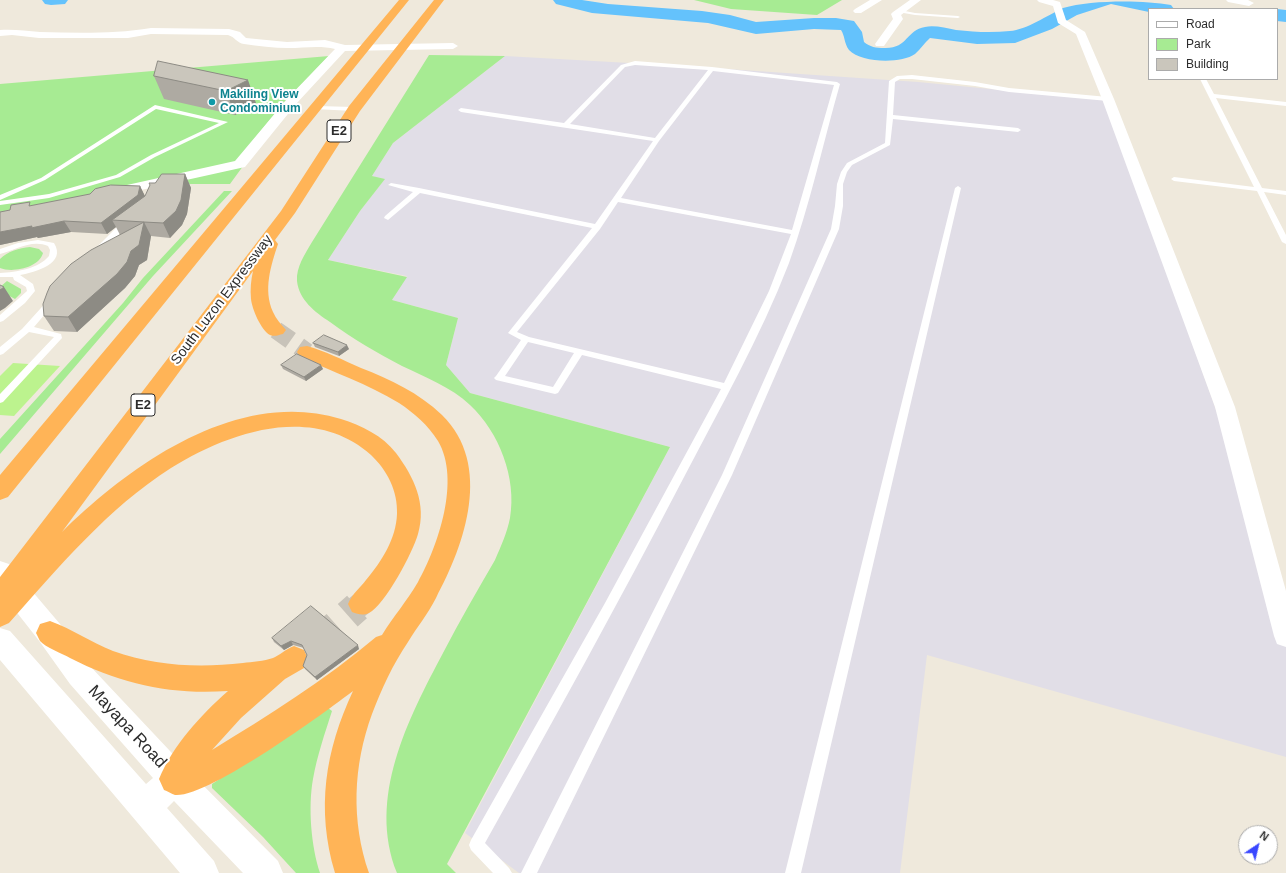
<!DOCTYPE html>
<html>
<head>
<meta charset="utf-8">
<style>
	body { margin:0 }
	#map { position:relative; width:1286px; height:873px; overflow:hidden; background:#efe9dc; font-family:Helvetica,sans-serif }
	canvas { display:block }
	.legend { position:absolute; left:1148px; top:8px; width:130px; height:72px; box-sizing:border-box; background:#fff; border:1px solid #ababab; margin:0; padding:5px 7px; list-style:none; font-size:12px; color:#2c2c2c }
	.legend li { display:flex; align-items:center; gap:8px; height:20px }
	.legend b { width:20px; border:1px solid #ababab }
	.north { position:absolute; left:1238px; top:825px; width:40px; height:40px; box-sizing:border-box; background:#fff; border:1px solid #ababab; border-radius:50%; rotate:35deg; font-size:11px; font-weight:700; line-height:16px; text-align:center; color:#2c2c2c }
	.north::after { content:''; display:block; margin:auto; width:14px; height:18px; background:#3947ff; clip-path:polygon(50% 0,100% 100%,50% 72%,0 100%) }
</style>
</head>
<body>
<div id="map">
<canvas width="1286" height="873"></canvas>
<ul class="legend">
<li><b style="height:5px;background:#fff"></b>Road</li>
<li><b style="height:11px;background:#a7eb93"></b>Park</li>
<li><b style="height:11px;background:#cac6bc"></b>Building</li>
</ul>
<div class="north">N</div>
</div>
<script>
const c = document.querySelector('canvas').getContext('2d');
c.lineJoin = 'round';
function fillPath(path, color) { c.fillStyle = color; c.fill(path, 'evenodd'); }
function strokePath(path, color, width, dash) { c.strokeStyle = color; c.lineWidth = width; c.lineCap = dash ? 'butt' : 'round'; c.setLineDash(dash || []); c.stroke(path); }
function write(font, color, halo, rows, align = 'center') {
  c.font = font + ' Helvetica,sans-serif'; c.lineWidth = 4; c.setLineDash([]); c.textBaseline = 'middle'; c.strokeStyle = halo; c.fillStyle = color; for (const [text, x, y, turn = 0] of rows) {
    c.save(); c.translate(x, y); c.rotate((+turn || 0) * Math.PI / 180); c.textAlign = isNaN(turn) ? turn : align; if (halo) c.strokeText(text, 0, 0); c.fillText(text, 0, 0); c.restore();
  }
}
const industrial = new Path2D(`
	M505 56 683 66 918 82 1105 100 1286 605V757L927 655 900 873H519L465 833 670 447 470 393 446 365 458 318 392 300 407 276 328 260 360 211 384 180 372 176 393 143Z`);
const green = new Path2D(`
	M694 0H842L817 15 731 9Z
	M429 55 505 56 393 143 372 176 385 179 360 211 328 260 407 277 392 300 458 318 446 365 470 393 670 447 447 864 456 873H397C367 798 408 719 443 653 459 622 477 591 495 560 501 546 507 533 510 518 517 478 499 432 470 405 451 387 425 377 402 366 377 353 353 339 330 322 315 312 299 300 297 281 296 267 305 254 312 242Z
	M329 56 285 101 234 164 99 193 0 212V84Z
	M246 162 230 184H157Z
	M224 191H232L153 276 0 454V439L123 303 143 278Z
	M30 247 39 249 43 253C39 268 12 273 0 268V259C8 251 19 248 30 247Z
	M7 281 21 289V293L15 299 0 291V287Z
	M328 708 332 711C325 733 317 756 313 779 308 807 311 846 320 873H296L263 837 212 788V784Z`);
const pitch = new Path2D(`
	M13 363 60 366 14 416 0 415V376Z`);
const river = new Path2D(`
	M42 0H68L65 4 51 5 45 4Z
	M553 0H582L608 4 702 11 730 15 756 22 814 18H836L854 21 862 32 864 42C870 47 876 48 884 48 908 49 906 30 925 27 934 25 946 28 956 30 974 32 992 33 1010 31 1026 30 1048 15 1063 8 1091 0 1142 0 1171 5L1174 9H1149V12L1111 4 1077 15 1052 29 1015 43 977 44 930 38C924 43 921 49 915 54 901 64 861 63 849 50 844 43 845 36 841 30L814 29 756 34 708 23 592 13 556 4Z
	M1277 9 1286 10V22L1277 21Z`);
const motorwayTunnelFar2 = new Path2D(`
	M276 330 307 352`);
const motorwayTunnelFar1 = new Path2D(`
	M356 608 361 604`);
const motorwayTunnel = new Path2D(`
	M314 645 357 607`);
const service = new Path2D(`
	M900 10 915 13 958 16 960 17 958 18 915 15 898 12Z
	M635 61 712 67 837 82 840 84C823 143 810 205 789 263 760 338 720 408 683 479 619 602 552 723 485 843L509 868 512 873H493L471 850 469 845 471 840 605 603 721 389 582 355 558 393 555 394 496 380 494 378 496 376 521 340 508 333 592 228 420 193 388 220 384 218 385 216 413 192 388 185 391 183 419 188 595 224 653 141 461 112 458 110 461 108 564 123 621 65ZM635 65 708 70 655 138 570 124 625 67ZM713 71 834 85 792 230 621 198 659 141ZM618 202 791 234 769 291 724 383 529 337 517 332 600 229ZM528 342 574 353 553 387 505 376Z
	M912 75 975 82 1009 88 1108 97 1111 99 1108 101 1009 92 975 86 912 79H900L895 82 893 115 1018 128 1021 130 1018 132 893 119 890 145 852 165 847 172 843 184V206L839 229 732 475 537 873H521L722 475 831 229 835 206 837 184 841 172 847 163 885 143 889 81 897 76Z
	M1200 79H1206L1214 94 1286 102V106L1216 98 1262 188 1286 191V195L1264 192 1286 235V244L1282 242 1257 191 1174 181 1171 179 1174 177 1254 187Z
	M155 105 228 122 155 157 120 177 49 198 0 205V201L49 194 116 175 151 155 219 123 156 109 45 180 0 200V195L41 178Z
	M316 106 354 107 357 109 354 111 314 109 313 108Z
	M958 186 961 188 801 873H785L955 188Z
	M124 220H127L131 222 100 254H94V250Z
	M38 240 54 243C67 264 35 272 20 275L33 284 35 291 25 303 3 321 0 322V315L27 291 26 287 14 280 13 277H0V273C17 272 38 269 49 256L50 250 48 246C32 239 15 250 0 254V249L18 243Z
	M53 297 57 300 34 327 61 334 62 338 3 402 0 403V394L54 337 29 332 3 354 0 355V347L22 329 50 298Z`);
const minor = new Path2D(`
	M870 0H882L861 13H855L853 11 855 9Z
	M910 0H921L901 15 903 19 884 46H876L875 44 893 19 891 14 893 12Z
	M1037 0H1053L1060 2 1066 20 1085 32 1114 99 1235 407 1286 591V647L1277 644 1274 636 1215 407 1102 99 1076 34 1058 23 1053 6 1039 2Z
	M1226 0H1248L1254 3 1249 6 1228 2Z
	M151 28 229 29 240 32 246 38 287 42 325 40 345 45 453 43 458 46 453 49 345 51 296 104 245 167 114 196 109 195 107 192 109 189 235 161 288 98 335 49C320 45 304 48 288 48 274 48 258 46 244 44 237 43 235 37 228 35L151 34 128 38H39L12 35 0 36V30C14 29 26 31 40 32 77 33 115 34 151 28Z`);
const secondary = new Path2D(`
	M0 561 9 564 60 624 90 666 186 768 278 861 283 873H243L174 801 167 808 214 861 219 873H180L0 660V628L10 631 146 784 153 778 70 684 40 642 0 591Z`);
const motorway = new Path2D(`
	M399 0H409L8 497 0 500V475Z
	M434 0H444L360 111 295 213 275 240 278 244C271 265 263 290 273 312 276 319 281 324 286 330L283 334C278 335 275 337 270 335 261 330 252 309 251 299 250 289 251 280 253 271L62 532C131 464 238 388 341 419 361 425 383 436 396 453 414 477 427 504 418 534 413 552 385 605 369 613 362 616 358 614 352 612L348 604C352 594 360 588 366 580 382 561 396 539 397 514 398 491 387 470 371 455 313 403 229 432 171 468 108 508 58 568 9 623L0 627V577L281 211 349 106Z
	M307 346C325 351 343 360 361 368 390 379 419 393 442 415 493 465 465 544 436 598 428 614 417 627 408 642 393 664 381 690 372 714 353 766 351 821 369 873H335C316 809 325 751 353 691 324 713 208 798 175 795 172 794 167 791 164 790L159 779C173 745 201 715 228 691 170 695 121 684 70 658 63 654 45 647 40 641 39 639 37 635 36 633L40 624 50 621C72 629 91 642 113 651 154 666 199 668 243 663 252 662 264 661 273 658 280 655 286 649 294 646L304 650 308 659 304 668 285 679 241 718 212 750C269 715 325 680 376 637L382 635C393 617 407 601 418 582 438 546 461 480 438 441 428 425 414 413 399 403 368 384 333 372 300 357L297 352 300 347Z`);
const wall = new Path2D(`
	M158 61 256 103 235 115 164 99 154 76Z
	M185 174 191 188 187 214 182 225 170 238 151 236 147 260 139 265 135 276 125 288 77 332 54 331 44 316 120 235 116 227 107 234 71 232 38 238 37 237 0 245V212L140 186 145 197 155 183Z
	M313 343 349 349 339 356 315 347Z
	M281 365 323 369 306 381 283 369Z
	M272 638 359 649 317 680 305 669 303 666 307 655 304 648 293 645 284 650 274 642Z`);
const shadedWall = new Path2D(`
	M248 80 256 103 235 115 226 91Z
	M185 174 191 188 187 214 182 225 170 238 163 223Z
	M140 186 145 196 144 205 112 220 116 227 107 234 101 223Z
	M64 221 71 232 38 238 37 237 0 245V232L32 226Z
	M144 222 151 236 147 260 139 265 135 276 125 288 77 332 68 317Z
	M4 287 13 301 5 308 0 311V290Z
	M347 345 349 349 339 356 338 352Z
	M321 365 323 369 306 381 304 377Z
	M291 641 293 645 284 650 281 646Z
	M358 645 359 649 317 680 315 677Z`);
const building = new Path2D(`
	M158 61 248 80 226 91 154 76Z
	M162 174H185L181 200 176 211 163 223 144 222 139 245 131 251 127 262 117 274 68 317 44 316 43 304 47 293 50 286 71 264 91 250 144 222 112 220 145 196 150 185 149 183H155Z
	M111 185 140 186 138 195 101 223 64 221 31 228 32 226 0 232V212L10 210 11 205 30 202 29 206 90 194 95 189Z
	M0 285 4 287 0 290Z
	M324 335 347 345 338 352 313 343Z
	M297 354 321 365 304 377 281 365Z
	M311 606 358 645 315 677 303 666 307 655 302 645 291 641 281 646 272 638Z`);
const markers = [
	[212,102,4,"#0f9aa8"]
];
const farCulturenames = [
	["Makiling View",220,95],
	["Condominium",220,109]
];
const shields = [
	[339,131,24],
	[143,405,24]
];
const shieldNames = [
	["E2",339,131],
	["E2",143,405]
];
const streetNames = [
	["South Luzon Expressway",222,300,-53]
];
const nearStreetnames = [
	["Mayapa Road",127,727,47]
];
fillPath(industrial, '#e1dee7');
fillPath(green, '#a7eb93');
fillPath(pitch, '#bcf38e');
fillPath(river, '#64c2fc');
strokePath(motorwayTunnelFar2, '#c8c3b9', 18, [18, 10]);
strokePath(motorwayTunnelFar1, '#c8c3b9', 24, [24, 12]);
strokePath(motorwayTunnel, '#c8c3b9', 30, [30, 15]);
fillPath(service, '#fff');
fillPath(minor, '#fff');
fillPath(secondary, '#fff');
fillPath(motorway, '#ffb457');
fillPath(wall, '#aeaaa2');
fillPath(shadedWall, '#8d8b84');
fillPath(building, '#cac6bc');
strokePath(building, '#8d8b84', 1);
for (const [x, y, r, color] of markers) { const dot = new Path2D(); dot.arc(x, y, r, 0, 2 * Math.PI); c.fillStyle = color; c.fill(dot); strokePath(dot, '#fff', 1.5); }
write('bold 12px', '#0d838f', '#fff', farCulturenames, 'left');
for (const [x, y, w] of shields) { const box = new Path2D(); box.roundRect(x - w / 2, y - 11, w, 22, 3); c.fillStyle = '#fff'; c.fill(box); strokePath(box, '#2c2c2c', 1); }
write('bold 13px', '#2c2c2c', null, shieldNames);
write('14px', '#2c2c2c', '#fff', streetNames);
write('17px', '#2c2c2c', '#fff', nearStreetnames);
</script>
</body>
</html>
